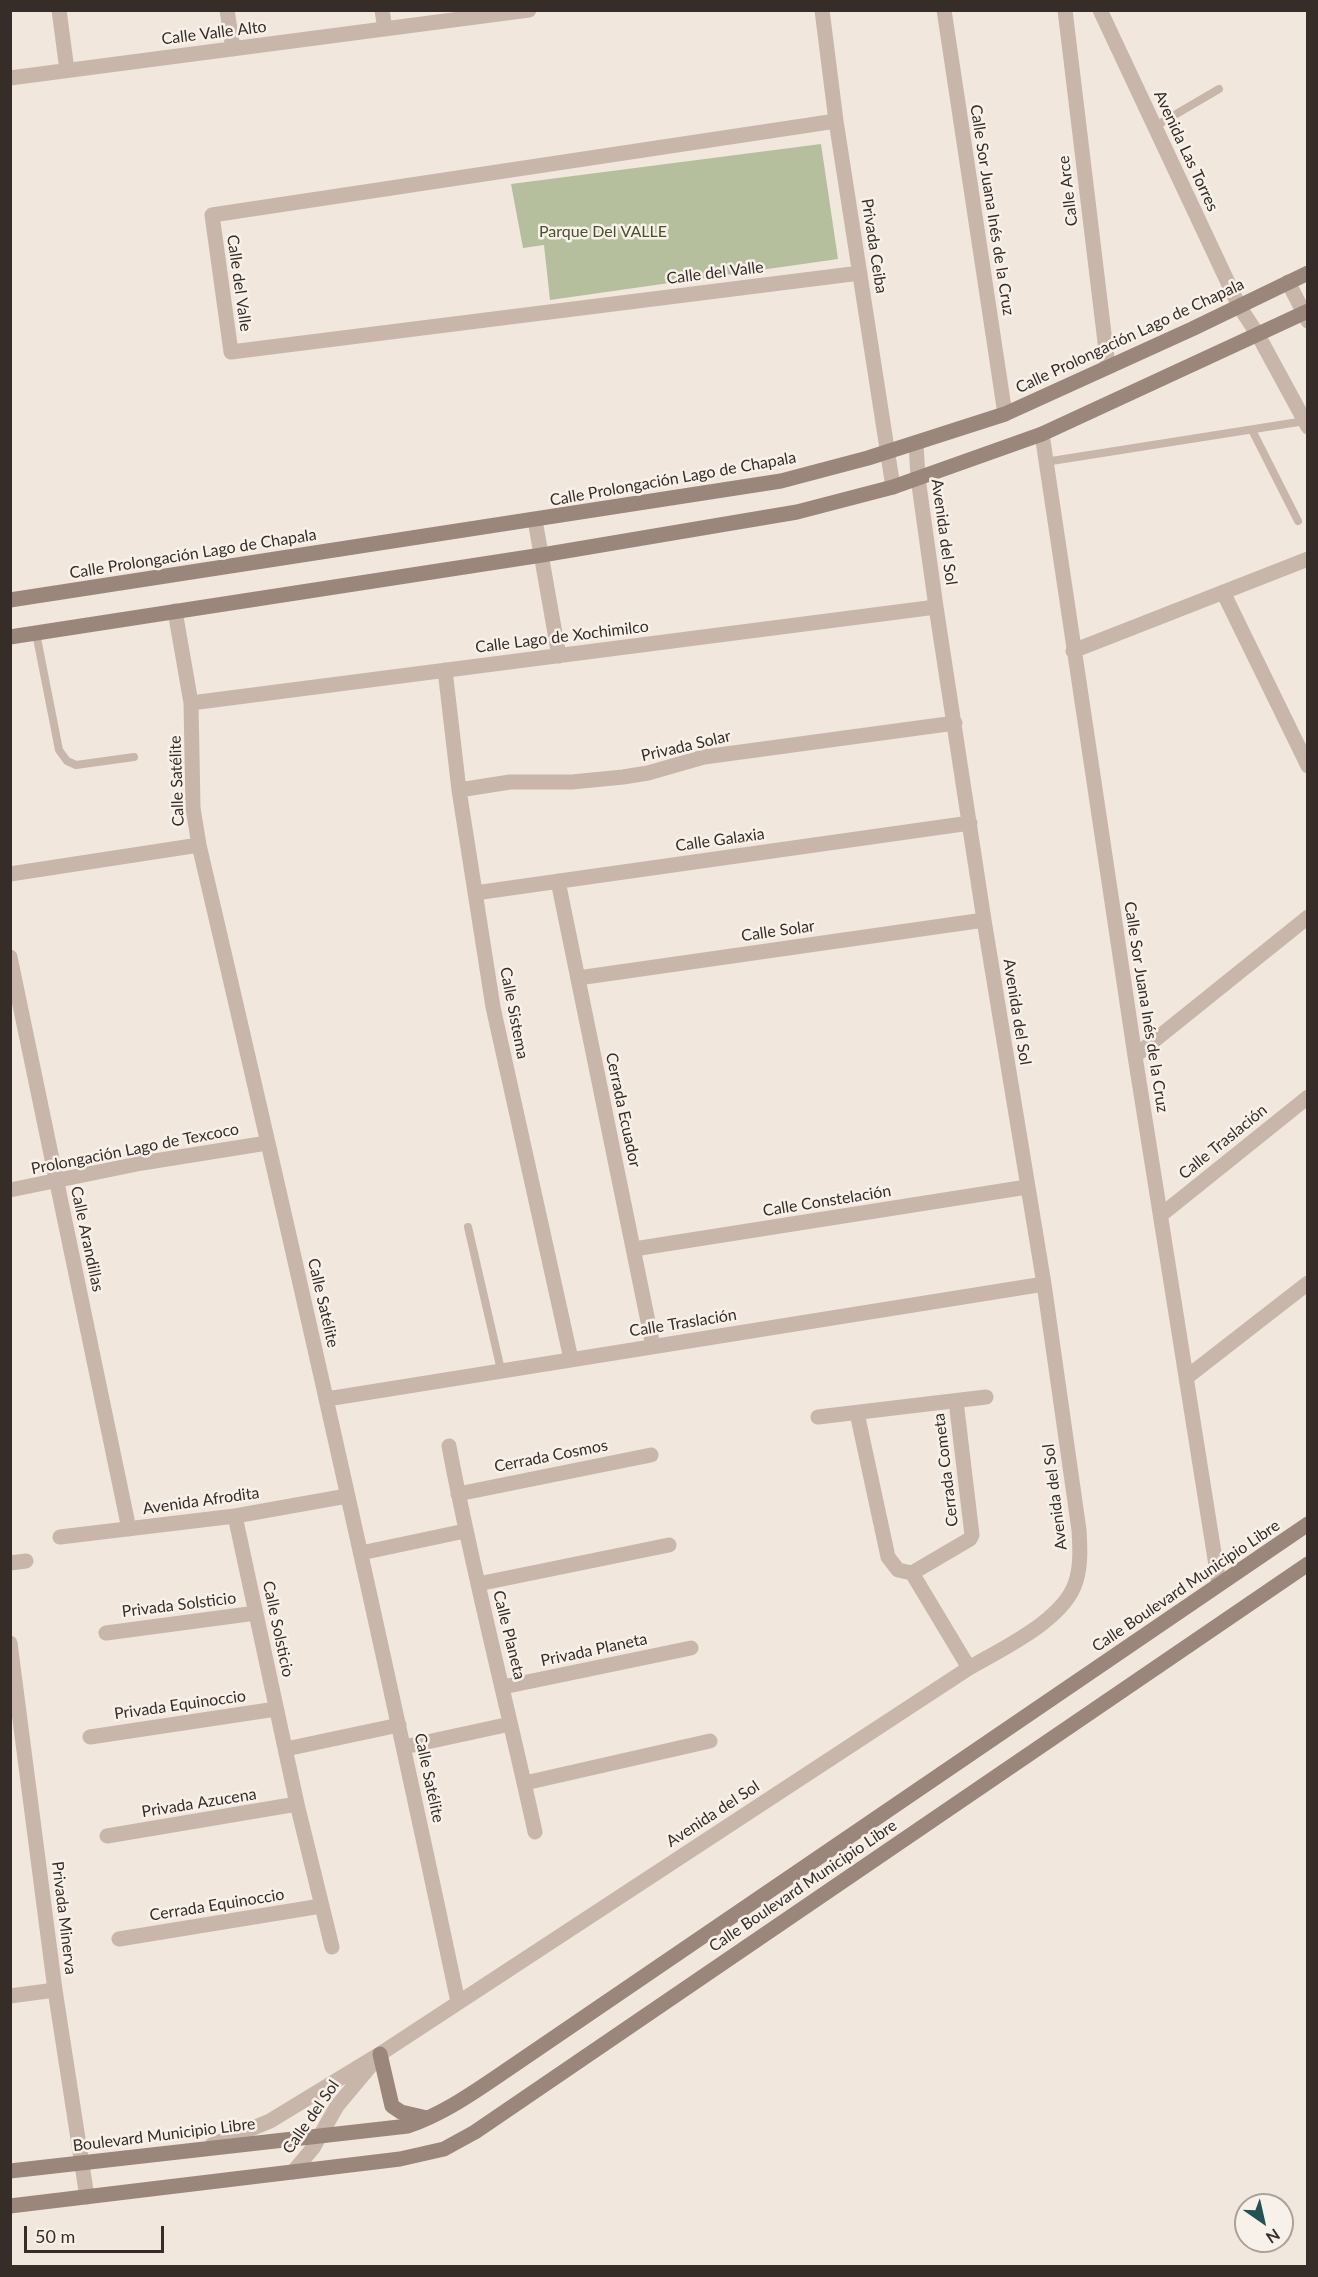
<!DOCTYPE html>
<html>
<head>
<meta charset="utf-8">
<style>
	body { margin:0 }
	#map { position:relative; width:1318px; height:2277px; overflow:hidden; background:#f1e7dd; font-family:Lato,sans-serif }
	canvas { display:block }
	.frame { position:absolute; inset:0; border:12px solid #362d29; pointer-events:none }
	.north { position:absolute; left:1234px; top:2193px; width:60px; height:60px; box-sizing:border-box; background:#f8f1e9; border:2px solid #aaa39c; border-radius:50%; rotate:146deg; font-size:16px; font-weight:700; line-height:24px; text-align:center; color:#362d29 }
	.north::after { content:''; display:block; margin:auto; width:21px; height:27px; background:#215354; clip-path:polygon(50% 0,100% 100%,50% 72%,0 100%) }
	.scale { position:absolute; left:24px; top:2226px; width:140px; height:27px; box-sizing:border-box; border:3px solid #362d29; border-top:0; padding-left:8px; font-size:18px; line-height:21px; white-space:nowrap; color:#362d29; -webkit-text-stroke:4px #f8f1e9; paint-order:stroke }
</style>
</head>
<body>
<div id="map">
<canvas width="1318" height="2277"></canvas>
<div class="frame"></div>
<div class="north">N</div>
<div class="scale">50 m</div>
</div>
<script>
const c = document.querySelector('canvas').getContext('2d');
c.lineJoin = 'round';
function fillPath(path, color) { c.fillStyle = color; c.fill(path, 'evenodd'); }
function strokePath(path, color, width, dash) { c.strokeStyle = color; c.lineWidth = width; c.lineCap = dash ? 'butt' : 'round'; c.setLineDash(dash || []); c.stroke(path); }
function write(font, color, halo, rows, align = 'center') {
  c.font = font + ' Lato,sans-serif'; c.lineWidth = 5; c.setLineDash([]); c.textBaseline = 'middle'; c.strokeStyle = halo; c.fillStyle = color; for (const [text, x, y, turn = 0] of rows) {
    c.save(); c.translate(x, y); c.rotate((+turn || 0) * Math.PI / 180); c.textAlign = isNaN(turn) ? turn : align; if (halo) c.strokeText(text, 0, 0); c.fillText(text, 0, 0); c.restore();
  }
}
const green = new Path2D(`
	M821 144 838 259 550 300 544 245 523 248 511 184Z`);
const service = new Path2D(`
	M1154 127 1219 89
	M1252 430 1298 521
	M1045 462 1305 421
	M36 633 59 750 67 761 76 765 134 757
	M468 1227 501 1370`);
const minor = new Path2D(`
	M59 10 67 70
	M227 10 233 49
	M382 10 385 29
	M822 10 836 121 893 487
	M944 10 1005 414
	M1065 10 1108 367
	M1100 10 1239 306 1258 335 1308 427
	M10 78 529 10
	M836 121 212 215 231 352 860 273
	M1042 434 1135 1056 1219 1584
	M535 520 559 656
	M1223 592 1308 766
	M175 611 191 703 193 808 199 845C289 1230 376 1615 458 2002
	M1073 651 1308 559
	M445 670 459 790 493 1007 571 1359
	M191 703 936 607
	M459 790 510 782H572L623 777 648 773 704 757 955 723
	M10 874 199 845
	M558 881 653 1346
	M475 893 970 823
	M10 957 129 1529
	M578 978 984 920
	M1135 1056 1308 917
	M10 1190 142 1163 267 1143
	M1161 1215 1308 1097
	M634 1249 1027 1187
	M1187 1377 1308 1283
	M327 1399 1044 1284
	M857 1413 888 1557 898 1570 912 1573 970 1539 972 1535 956 1401
	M818 1417 986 1397
	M449 1446C473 1575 507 1703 535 1832
	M458 1494 651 1455
	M235 1516 297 1804 332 1947
	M60 1537 235 1516 347 1496
	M361 1553 465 1531
	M10 1563 26 1561
	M912 1573 969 1668
	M478 1584 669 1545
	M106 1633 256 1613
	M10 1643 55 1990 87 2197
	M503 1687 691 1648
	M90 1737 276 1709
	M404 1747 510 1724
	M286 1749 399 1725
	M525 1783 710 1741
	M107 1836 297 1804
	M119 1939 321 1906
	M10 1996 55 1990
	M212 2145 270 2121 380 2054 969 1668C1001 1649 1065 1620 1076 1581 1081 1565 1080 1547 1079 1530L1044 1284 984 920 936 607 918 478 916 443
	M293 2172 313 2148 337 2106 373 2063`);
const tertiary = new Path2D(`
	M1288 282 1308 321`);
const secondary = new Path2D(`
	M10 600 781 481 868 458 1005 414 1192 329 1308 273
	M10 637 542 555 797 512 893 487 1042 434 1308 311
	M380 2054 392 2106 401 2112 427 2118
	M10 2171 408 2126C440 2115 467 2097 495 2078L1308 1524
	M10 2206 400 2159 444 2149 475 2132 1308 1564`);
const streetNames = [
	["Calle Valle Alto",214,33,-7],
	["Avenida Las Torres",1186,151,65],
	["Calle Arce",1068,191,-97],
	["Calle Sor Juana Inés de la Cruz",992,210,81],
	["Privada Ceiba",874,246,81],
	["Calle del Valle",715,273,-7],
	["Calle del Valle",239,283,82],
	["Calle Prolongación Lago de Chapala",1130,336,-25],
	["Calle Prolongación Lago de Chapala",673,479,-10],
	["Avenida del Sol",944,532,82],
	["Calle Prolongación Lago de Chapala",193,554,-9],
	["Calle Lago de Xochimilco",562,637,-7],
	["Privada Solar",686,746,-13],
	["Calle Satélite",177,781,-92],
	["Calle Galaxia",720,840,-8],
	["Calle Solar",778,931,-8],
	["Calle Sor Juana Inés de la Cruz",1146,1007,81],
	["Avenida del Sol",1017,1012,81],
	["Calle Sistema",514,1013,79],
	["Cerrada Ecuador",623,1110,78],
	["Calle Traslación",1223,1142,-39],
	["Prolongación Lago de Texcoco",135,1149,-11],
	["Calle Constelación",827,1201,-9],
	["Calle Arandillas",87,1239,78],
	["Calle Satélite",323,1303,77],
	["Calle Traslación",683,1323,-9],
	["Cerrada Cosmos",551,1456,-11],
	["Cerrada Cometa",946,1470,-97],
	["Avenida del Sol",1055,1497,-97],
	["Avenida Afrodita",201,1501,-8],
	["Calle Boulevard Municipio Libre",1186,1586,-34],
	["Privada Solsticio",179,1605,-7],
	["Calle Solsticio",278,1629,78],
	["Calle Planeta",509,1635,76],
	["Privada Planeta",594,1650,-12],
	["Privada Equinoccio",180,1705,-8],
	["Calle Satélite",429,1778,78],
	["Privada Azucena",199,1803,-9],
	["Avenida del Sol",713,1814,-33],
	["Calle Boulevard Municipio Libre",803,1886,-34],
	["Cerrada Equinoccio",217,1905,-9],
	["Privada Minerva",64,1918,83],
	["Calle del Sol",311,2117,-55],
	["Boulevard Municipio Libre",164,2135,-7]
];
const parkNames = [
	["Parque Del VALLE",603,232]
];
fillPath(green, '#b5bf9e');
strokePath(service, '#c8b6aa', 8);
strokePath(minor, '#c8b6aa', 15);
strokePath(tertiary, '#c8b6aa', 15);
strokePath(secondary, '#9b867b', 15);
write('16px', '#362d29', '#f8f1e9', streetNames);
write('16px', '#47522e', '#f8f1e9', parkNames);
</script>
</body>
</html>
